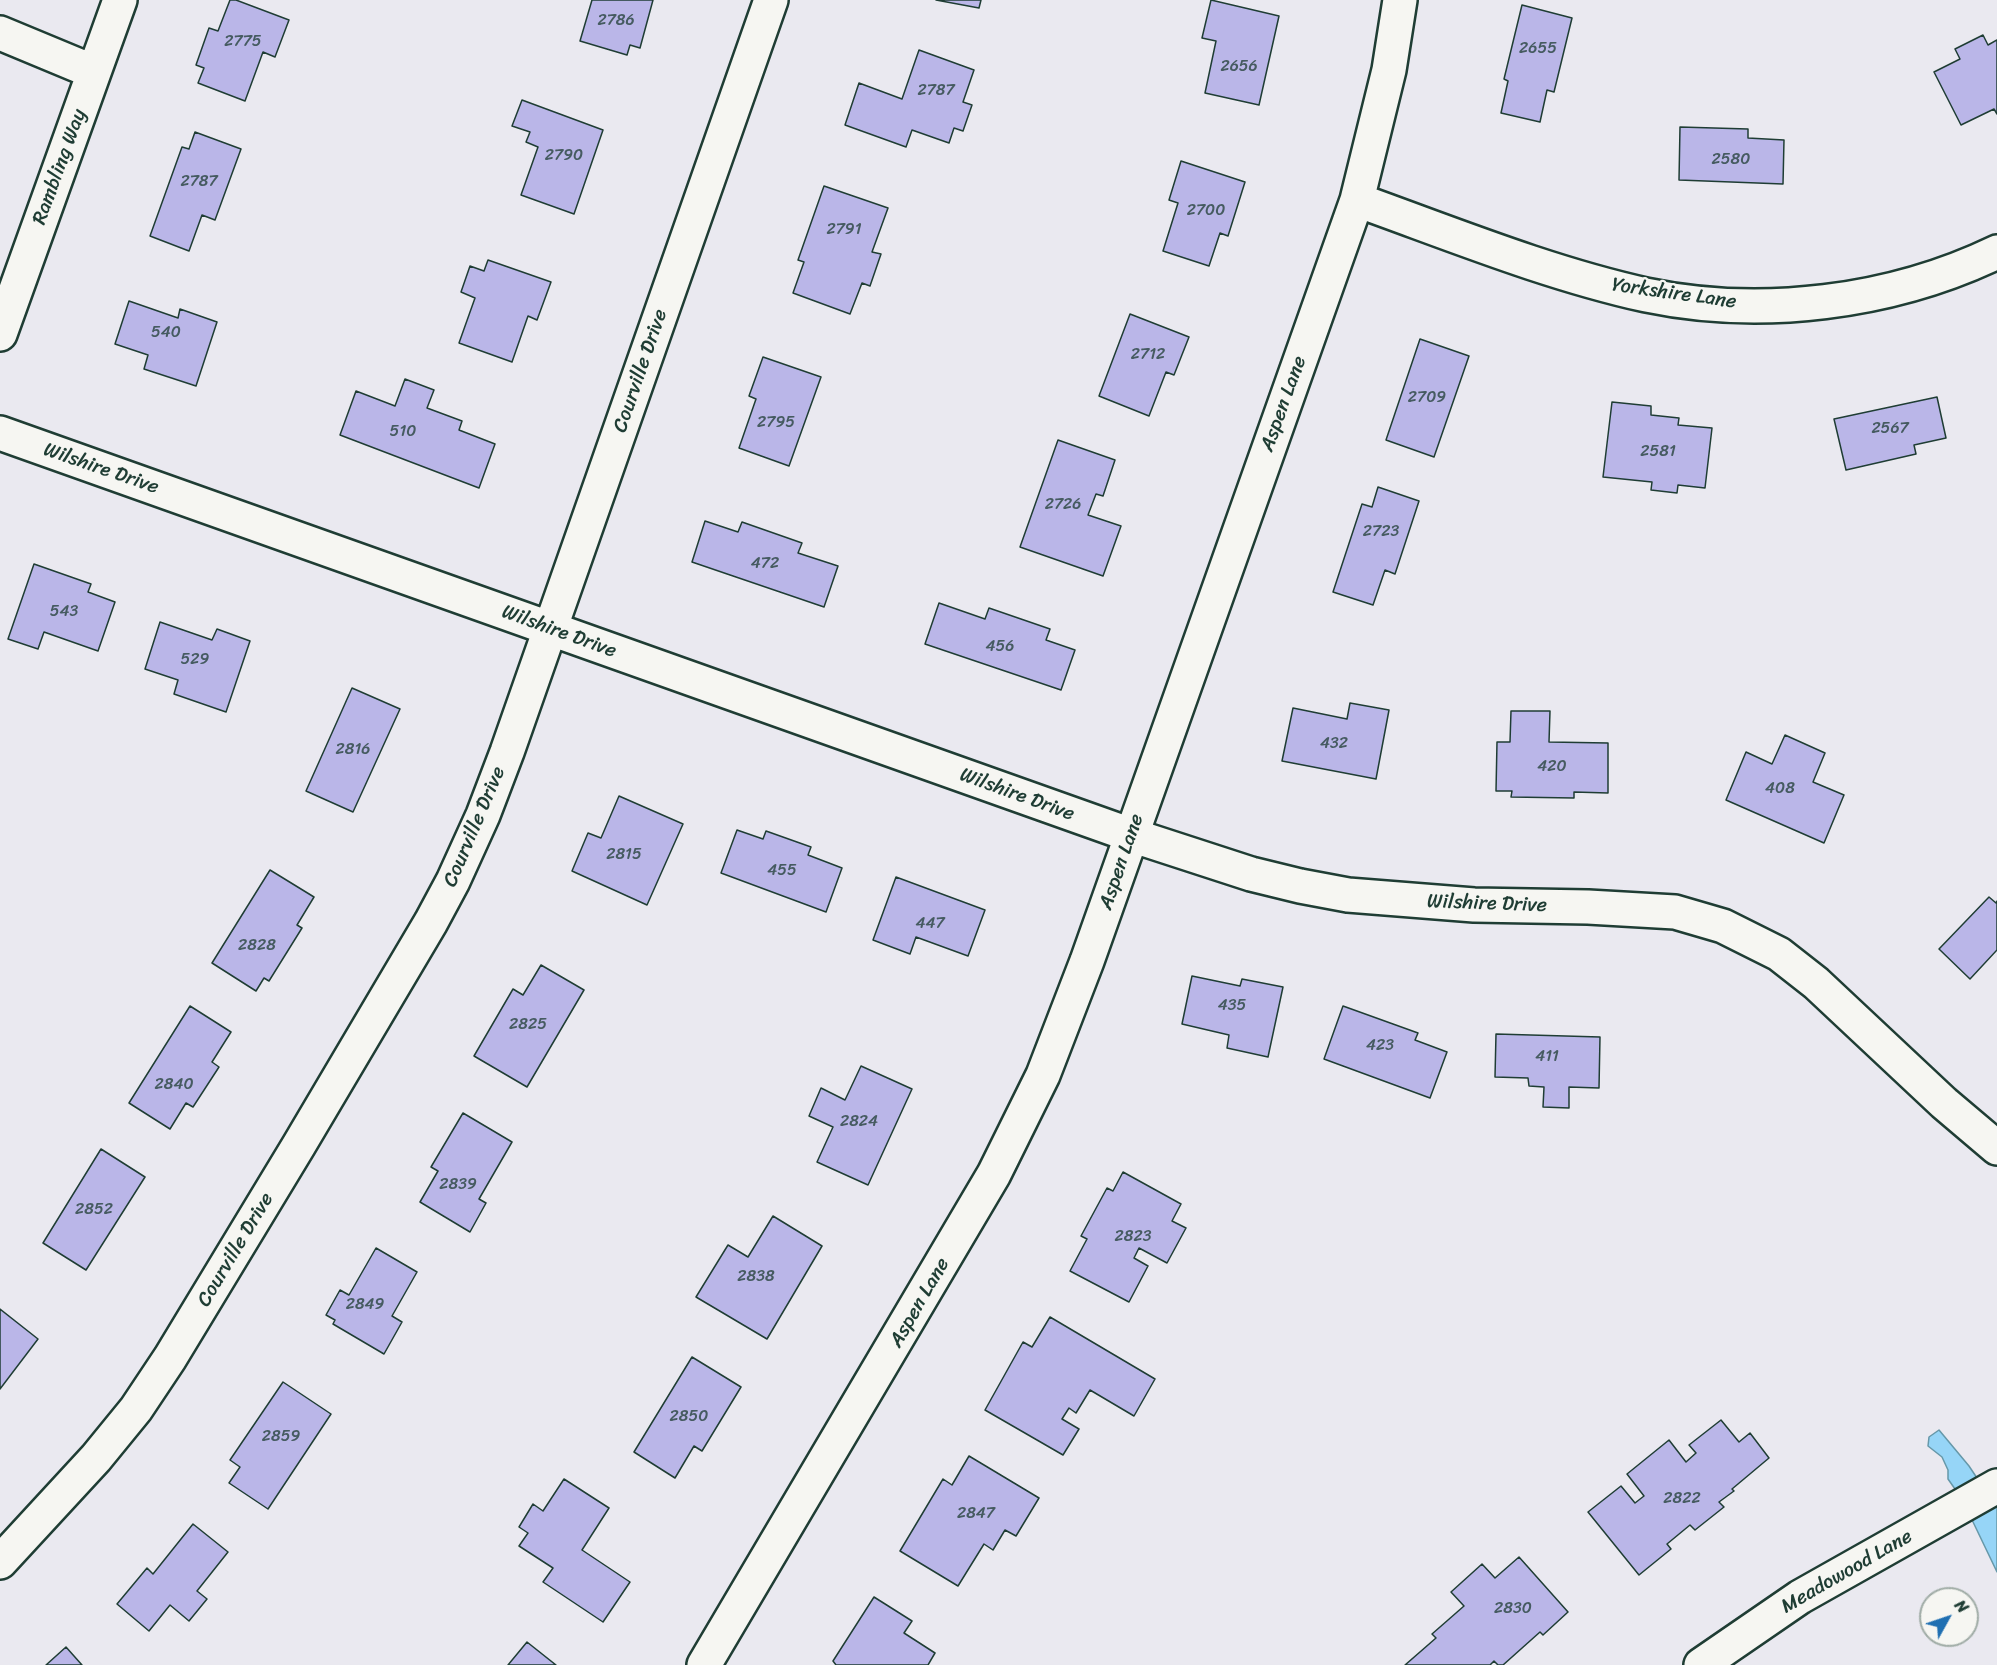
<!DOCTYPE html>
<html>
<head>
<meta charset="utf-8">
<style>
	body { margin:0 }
	#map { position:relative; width:1997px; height:1665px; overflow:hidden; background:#eae9f0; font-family:Sriracha,sans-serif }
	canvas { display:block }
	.north { position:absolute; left:1919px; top:1587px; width:60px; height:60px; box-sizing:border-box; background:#f6f6f2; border:2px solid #a0aca6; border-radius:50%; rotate:50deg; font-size:16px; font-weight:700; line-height:24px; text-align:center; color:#1f3d34 }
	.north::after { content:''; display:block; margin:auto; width:21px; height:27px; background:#1f6fb2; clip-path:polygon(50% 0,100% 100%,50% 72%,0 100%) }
</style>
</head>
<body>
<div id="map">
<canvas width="1997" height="1665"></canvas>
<div class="north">N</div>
</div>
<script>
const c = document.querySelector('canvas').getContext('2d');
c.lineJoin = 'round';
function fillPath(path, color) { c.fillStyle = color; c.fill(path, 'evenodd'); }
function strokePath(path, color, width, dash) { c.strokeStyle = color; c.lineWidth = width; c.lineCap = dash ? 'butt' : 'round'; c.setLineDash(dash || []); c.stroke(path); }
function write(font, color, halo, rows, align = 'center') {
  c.font = font + ' Sriracha,sans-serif'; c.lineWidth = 4.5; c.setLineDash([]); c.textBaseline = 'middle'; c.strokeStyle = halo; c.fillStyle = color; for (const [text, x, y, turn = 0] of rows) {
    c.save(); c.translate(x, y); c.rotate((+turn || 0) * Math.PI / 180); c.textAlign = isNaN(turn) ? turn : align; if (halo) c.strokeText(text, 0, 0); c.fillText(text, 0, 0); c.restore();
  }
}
const water = new Path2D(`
	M1939 1430 1969 1466 1997 1508V1572L1962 1499 1948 1479V1470L1942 1457 1928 1446 1929 1437Z`);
const building = new Path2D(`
	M230 0H236L289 20 275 57 263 52 245 101 198 83 204 68 196 65 209 28 218 31Z
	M592 0H653L640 48 630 45 627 55 580 41Z
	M936 0H981L979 8Z
	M1211 0 1279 16 1259 105 1205 93 1216 41 1202 38Z
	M1522 5 1572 18 1554 92 1547 90 1540 122 1501 113 1508 81 1504 79Z
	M1983 35 1988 45 1997 40V114L1994 109 1961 125 1934 72 1960 59 1955 49Z
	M919 50 974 70 963 102 972 105 963 131 954 128 949 143 912 130 906 147 845 125 859 83 902 99Z
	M522 100 603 130 574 214 521 195 538 147 526 142 530 132 512 126Z
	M1680 127 1748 129V138L1784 140 1783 184 1679 180Z
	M195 132 241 149 215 220 202 215 189 251 150 236 182 147 189 149Z
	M1181 161 1245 182 1228 236 1220 233 1209 266 1163 251 1178 203 1169 200Z
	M824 186 888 208 872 252 881 254 870 286 862 283 850 314 793 293 804 262 798 260Z
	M488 260 551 282 537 320 528 316 512 362 459 343 475 298 461 292 470 266 484 271Z
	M129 301 178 318 180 309 217 322 196 386 144 369 148 355 115 344Z
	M1130 314 1189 337 1174 375 1166 372 1149 416 1099 396Z
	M1420 339 1469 356 1434 457 1386 440Z
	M763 357 821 377 789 466 739 448 756 399 749 396Z
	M405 379 434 390 427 408 462 421 459 430 495 444 479 488 340 435 356 391 395 406Z
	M1937 397 1946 438 1914 445 1916 454 1846 470 1834 419Z
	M1612 402 1651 406V415L1679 418 1678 425 1712 428 1705 488 1678 485 1677 493 1651 490 1652 482 1603 477Z
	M1058 440 1115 460 1103 496 1096 494 1088 515 1121 526 1103 576 1020 547Z
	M1378 487 1419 501 1395 574 1385 570 1373 605 1333 592 1362 504 1372 507Z
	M705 521 738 532 742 522 802 543 798 553 838 566 824 607 692 562Z
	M34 564 91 584 88 592 115 602 98 651 44 632 38 649 8 639Z
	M939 603 985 619 989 608 1050 629 1046 640 1075 650 1061 690 925 644Z
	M160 622 212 640 217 629 250 641 226 712 174 694 178 680 145 669Z
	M352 688 400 709 353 812 306 791Z
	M1350 703 1389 710 1376 779 1282 761 1293 708 1347 719Z
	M1511 711H1550L1549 742 1608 743V793L1574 792V798L1511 797 1512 791H1496L1497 742H1510Z
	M1785 735 1825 753 1813 782 1844 795 1824 843 1726 800 1746 752 1772 764Z
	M619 796 683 824 647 905 572 871 588 833 601 838Z
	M737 830 763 839 766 831 811 847 808 855 842 868 826 912 721 873Z
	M270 870 314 897 297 925 302 928 269 981 264 978 256 991 212 963Z
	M896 877 985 910 968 956 916 937 910 954 873 940Z
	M1989 897 1996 903 1997 901V950L1970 979 1939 949Z
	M541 965 584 990 527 1087 474 1056 513 989 523 995Z
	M1192 976 1240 986 1242 979 1283 987 1268 1057 1227 1048 1229 1035 1182 1024Z
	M190 1006 231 1032 212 1062 219 1067 193 1107 186 1103 170 1129 129 1103Z
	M1343 1006 1418 1033 1415 1040 1447 1052 1430 1098 1324 1059Z
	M1496 1034 1600 1037 1599 1088 1569 1087V1108L1543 1107 1544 1087 1529 1086 1528 1078 1495 1077Z
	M861 1066 912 1089 868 1185 817 1162 833 1127 809 1116 821 1088 845 1100Z
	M463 1113 512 1142 479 1199 486 1203 470 1232 420 1202 438 1171 431 1167Z
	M101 1149 145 1177 86 1270 43 1243Z
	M1123 1172 1181 1204 1172 1221 1186 1228 1167 1263 1139 1248 1134 1258 1148 1266 1129 1302 1070 1271 1087 1239 1081 1236 1107 1188 1113 1191Z
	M773 1216 822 1246 767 1339 696 1297 728 1245 748 1257Z
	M376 1248 417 1272 392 1316 402 1322 384 1354 333 1324 335 1320 326 1315 340 1290 349 1295Z
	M0 1309 38 1339 0 1389Z
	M1050 1317 1155 1379 1134 1416 1090 1390 1076 1413 1069 1408 1062 1419 1079 1429 1063 1455 985 1410 1023 1342 1032 1347Z
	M692 1357 741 1387 702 1451 694 1446 675 1478 634 1452Z
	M283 1382 331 1414 268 1509 229 1483 240 1467 230 1460Z
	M1721 1420 1739 1442 1750 1433 1769 1458 1732 1489 1734 1491 1719 1502 1724 1507 1695 1530 1690 1525 1667 1544 1671 1549 1639 1575 1588 1512 1621 1486 1635 1503 1644 1496 1627 1474 1669 1440 1686 1462 1696 1453 1689 1445Z
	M969 1456 1039 1498 1016 1536 1005 1530 993 1550 984 1544 958 1586 900 1551 943 1479 952 1485Z
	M564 1479 609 1508 582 1550 630 1582 603 1622 543 1582 553 1568 519 1546 528 1533 519 1527 533 1504 543 1511Z
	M193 1524 228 1552 197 1591 207 1599 189 1621 170 1605 149 1631 117 1604 147 1568 153 1574Z
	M1519 1557 1568 1612 1543 1635 1540 1632 1503 1665H1498L1494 1661 1490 1665H1405L1436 1638 1432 1634 1464 1606 1451 1592 1482 1564 1495 1578Z
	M874 1597 912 1621 904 1633 935 1653 928 1665H836L833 1661Z
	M527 1642 556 1665H508Z
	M66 1647 82 1665H46Z`);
const minor = new Path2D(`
	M0 33 94 72
	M1357 200C1452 234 1547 273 1646 295 1761 319 1891 303 1997 252
	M0 334 120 0
	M0 433 1131 835 1251 874 1300 886 1348 895 1474 905 1588 907 1675 912 1723 926 1779 954 1816 983 1944 1103 1997 1148
	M0 1562 96 1458 136 1409 170 1358 299 1145 431 922 453 881 483 815 507 752 771 0
	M704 1665 994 1174 1043 1075 1087 961 1357 200 1389 70 1400 0
	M1701 1665 1800 1597 1997 1486`);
const numberNames = [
	["2786",616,21],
	["2775",243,42],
	["2655",1538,49],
	["2656",1239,67],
	["2787",936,91],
	["2790",564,156],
	["2580",1731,160],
	["2787",199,182],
	["2700",1206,211],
	["2791",844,230],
	["540",166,333],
	["2712",1148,355],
	["2709",1427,398],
	["2795",776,423],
	["2567",1890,429],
	["510",403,432],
	["2581",1658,452],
	["2726",1063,505],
	["2723",1381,532],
	["472",765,564],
	["543",64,612],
	["456",1000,647],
	["529",195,660],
	["432",1334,744],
	["2816",353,750],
	["420",1552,767],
	["408",1780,789],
	["2815",624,855],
	["455",782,871],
	["447",930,924],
	["2828",257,946],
	["435",1232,1006],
	["2825",528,1025],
	["423",1380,1046],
	["411",1547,1057],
	["2840",174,1085],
	["2824",859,1122],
	["2839",458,1185],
	["2852",94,1210],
	["2823",1133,1237],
	["2838",756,1277],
	["2849",365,1305],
	["2850",689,1417],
	["2859",281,1437],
	["2822",1682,1499],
	["2847",976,1514],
	["2830",1513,1609]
];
const streetNames = [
	["Rambling Way",60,167,-70],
	["Yorkshire Lane",1674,294,8],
	["Courville Drive",641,371,-71],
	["Aspen Lane",1284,404,-70],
	["Wilshire Drive",101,469,19],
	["Wilshire Drive",559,632,20],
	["Wilshire Drive",1017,795,20],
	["Courville Drive",475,827,-67],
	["Aspen Lane",1122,862,-71],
	["Wilshire Drive",1487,904,2],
	["Courville Drive",236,1250,-59],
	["Aspen Lane",920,1303,-60],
	["Meadowood Lane",1847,1572,-30]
];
fillPath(water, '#96d5f7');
strokePath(water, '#6698a9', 1.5);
fillPath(building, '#bab6e8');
strokePath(building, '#1f3d34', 1.5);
strokePath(minor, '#1f3d34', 38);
strokePath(minor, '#f6f6f2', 33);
write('16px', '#465b61', null, numberNames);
write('20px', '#1f3d34', '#f6f6f2', streetNames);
</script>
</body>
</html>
